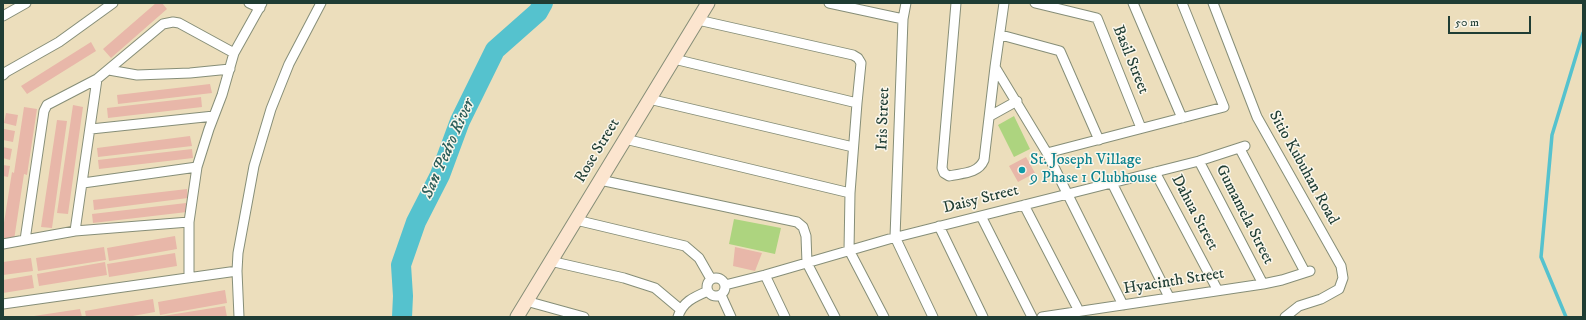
<!DOCTYPE html>
<html>
<head>
<meta charset="utf-8">
<style>
	body { margin:0 }
	#map { position:relative; width:1586px; height:320px; overflow:hidden; background:#ecdebc; font-family:"IM FELL DW Pica",serif }
	canvas { display:block }
	.frame { position:absolute; inset:0; border:4px solid #1f3d34; pointer-events:none }
	.scale { position:absolute; left:1448px; top:16px; width:83px; height:18px; box-sizing:border-box; border:2px solid #1f3d34; border-top:0; padding-left:5px; font-size:12px; line-height:14px; white-space:nowrap; color:#1f3d34; -webkit-text-stroke:3px #fbf7ec; paint-order:stroke }
</style>
</head>
<body>
<div id="map">
<canvas width="1586" height="320"></canvas>
<div class="frame"></div>
<div class="scale">50 m</div>
</div>
<script>
const c = document.querySelector('canvas').getContext('2d');
c.lineJoin = 'round';
function fillPath(path, color) { c.fillStyle = color; c.fill(path, 'evenodd'); }
function strokePath(path, color, width, dash) { c.strokeStyle = color; c.lineWidth = width; c.lineCap = dash ? 'butt' : 'round'; c.setLineDash(dash || []); c.stroke(path); }
function write(font, color, halo, rows, align = 'center') {
  c.font = font + ' "IM FELL DW Pica",serif'; c.lineWidth = 3; c.setLineDash([]); c.textBaseline = 'middle'; c.strokeStyle = halo; c.fillStyle = color; for (const [text, x, y, turn = 0] of rows) {
    c.save(); c.translate(x, y); c.rotate((+turn || 0) * Math.PI / 180); c.textAlign = isNaN(turn) ? turn : align; if (halo) c.strokeText(text, 0, 0); c.fillText(text, 0, 0); c.restore();
  }
}
const green = new Path2D(`
	M1014 116 1030 149 1014 157 998 125Z
	M734 219 781 228 775 254 729 244Z`);
const stream = new Path2D(`
	M1566 317 1541 257 1552 135 1583 33`);
const river = new Path2D(`
	M402 317 403 296 401 265 416 222 440 175 460 121 495 50 538 12 543 3`);
const building = new Path2D(`
	M156 3H162L167 9 111 58 103 49Z
	M91 42 96 51 27 94 21 86Z
	M210 84 212 93 118 104 117 95Z
	M201 97 202 107 108 118 107 108Z
	M73 105 83 107 68 214 57 213Z
	M24 107 37 109 27 175 24 174 14 240 3 238V229L12 172 14 173Z
	M6 113 18 115 16 126 4 123Z
	M57 120 67 121 52 228 41 227Z
	M4 129 15 131 13 142 3 140Z
	M190 136 192 146 98 157 97 148Z
	M3 147 12 149 10 160 3 158Z
	M192 149 193 158 99 169 98 160Z
	M1026 157 1035 173 1018 182 1009 166Z
	M3 165 10 166 8 177 3 176Z
	M187 189 188 198 94 210 93 200Z
	M186 203 187 212 93 223 92 214Z
	M175 236 177 249 109 261 107 248Z
	M104 247 106 260 38 271 36 258Z
	M735 247 762 253 755 271 733 266Z
	M175 253 177 266 109 277 107 264Z
	M31 258 33 271 3 275V262Z
	M105 262 107 275 39 286 37 274Z
	M32 275 34 288 3 293V280Z
	M225 290 227 303 160 315 158 302Z
	M153 299 155 312 127 317H86L85 311Z
	M225 306 227 317H163V316Z
	M80 309 82 317H34V316Z`);
const street = new Path2D(`
	M249 3 260 8
	M829 3 903 19
	M906 3 903 19 895 237 933 317
	M956 3 942 168 944 173 949 176C962 173 978 174 984 160L995 67
	M1004 3 995 67 1047 153 1123 305
	M1035 3 1097 18 1141 128
	M1133 3 1182 118
	M1213 3 1257 117 1341 266 1343 278 1339 289 1321 299 1299 306 1285 317
	M3 16 26 3
	M1001 35 1060 51 1099 140
	M674 59 857 103 861 63 858 58 853 55 698 20
	M109 70 137 75 190 73 230 69
	M3 75 6 72 59 42 113 3
	M649 99 853 147
	M857 103 850 193 849 250 884 317
	M990 116 1017 101
	M91 129 214 116
	M625 139 850 193
	M1240 149 1305 272
	M1047 153 1224 107 1182 3
	M1199 161 1263 284
	M1155 172 1217 289
	M600 180 797 222 803 227 806 236 807 263 835 317
	M83 183 197 167
	M1112 183 1169 297
	M1024 205 1079 311
	M981 216 1032 317
	M576 220 685 246 699 258 711 279
	M189 222 75 231 25 240 44 111 47 105 97 79 163 24 173 22 179 23 234 53
	M939 226 983 317
	M75 231 97 79
	M3 244 25 240
	M550 261 624 278 655 288 680 309
	M765 275 785 317
	M189 277V222L197 167 209 129 222 95 234 53 262 3
	M707 287a9 9 0 1 1 18 0a9 9 0 1 1-18 0Z
	M725 285 765 275 889 239 1199 161 1245 146
	M721 295 731 317
	M526 301 584 317
	M3 304 237 271
	M239 317 237 271 238 253 254 166 271 109 289 64 321 3
	M678 317C682 302 694 297 708 291
	M1042 317 1263 284 1282 280 1310 271`);
const secondary = new Path2D(`
	M517 317 708 3`);
const markers = [
	[1022,170,4,"#0f9aa8"]
];
const streetNames = [
	["Basil Street",1130,60,68],
	["Iris Street",884,119,-88],
	["Rose Street",598,151,-59],
	["Sitio Kubuhan Road",1303,168,61],
	["Daisy Street",981,200,-14],
	["Dahua Street",1194,213,62],
	["Gumamela Street",1244,215,63],
	["Hyacinth Street",1174,282,-9]
];
const cultureNames = [
	["St. Joseph Village",1030,161],
	["9 Phase 1 Clubhouse",1030,179]
];
const waterNames = [
	["San Pedro River",449,149,-66]
];
fillPath(green, '#add47f');
strokePath(stream, '#55c2ce', 3.5);
strokePath(river, '#55c2ce', 20);
fillPath(building, '#e8b7a9');
strokePath(street, '#868e78', 11);
strokePath(secondary, '#868e78', 15);
strokePath(street, '#fff', 9);
strokePath(secondary, '#fce5cf', 13);
for (const [x, y, r, color] of markers) { const dot = new Path2D(); dot.arc(x, y, r, 0, 2 * Math.PI); c.fillStyle = color; c.fill(dot); strokePath(dot, '#fbf7ec', 1.5); }
write('16px', '#1f3d34', '#fbf7ec', streetNames);
write('16px', '#0d838f', '#fbf7ec', cultureNames, 'left');
write('italic 17px', '#2c5e5a', '#fbf7ec', waterNames);
</script>
</body>
</html>
